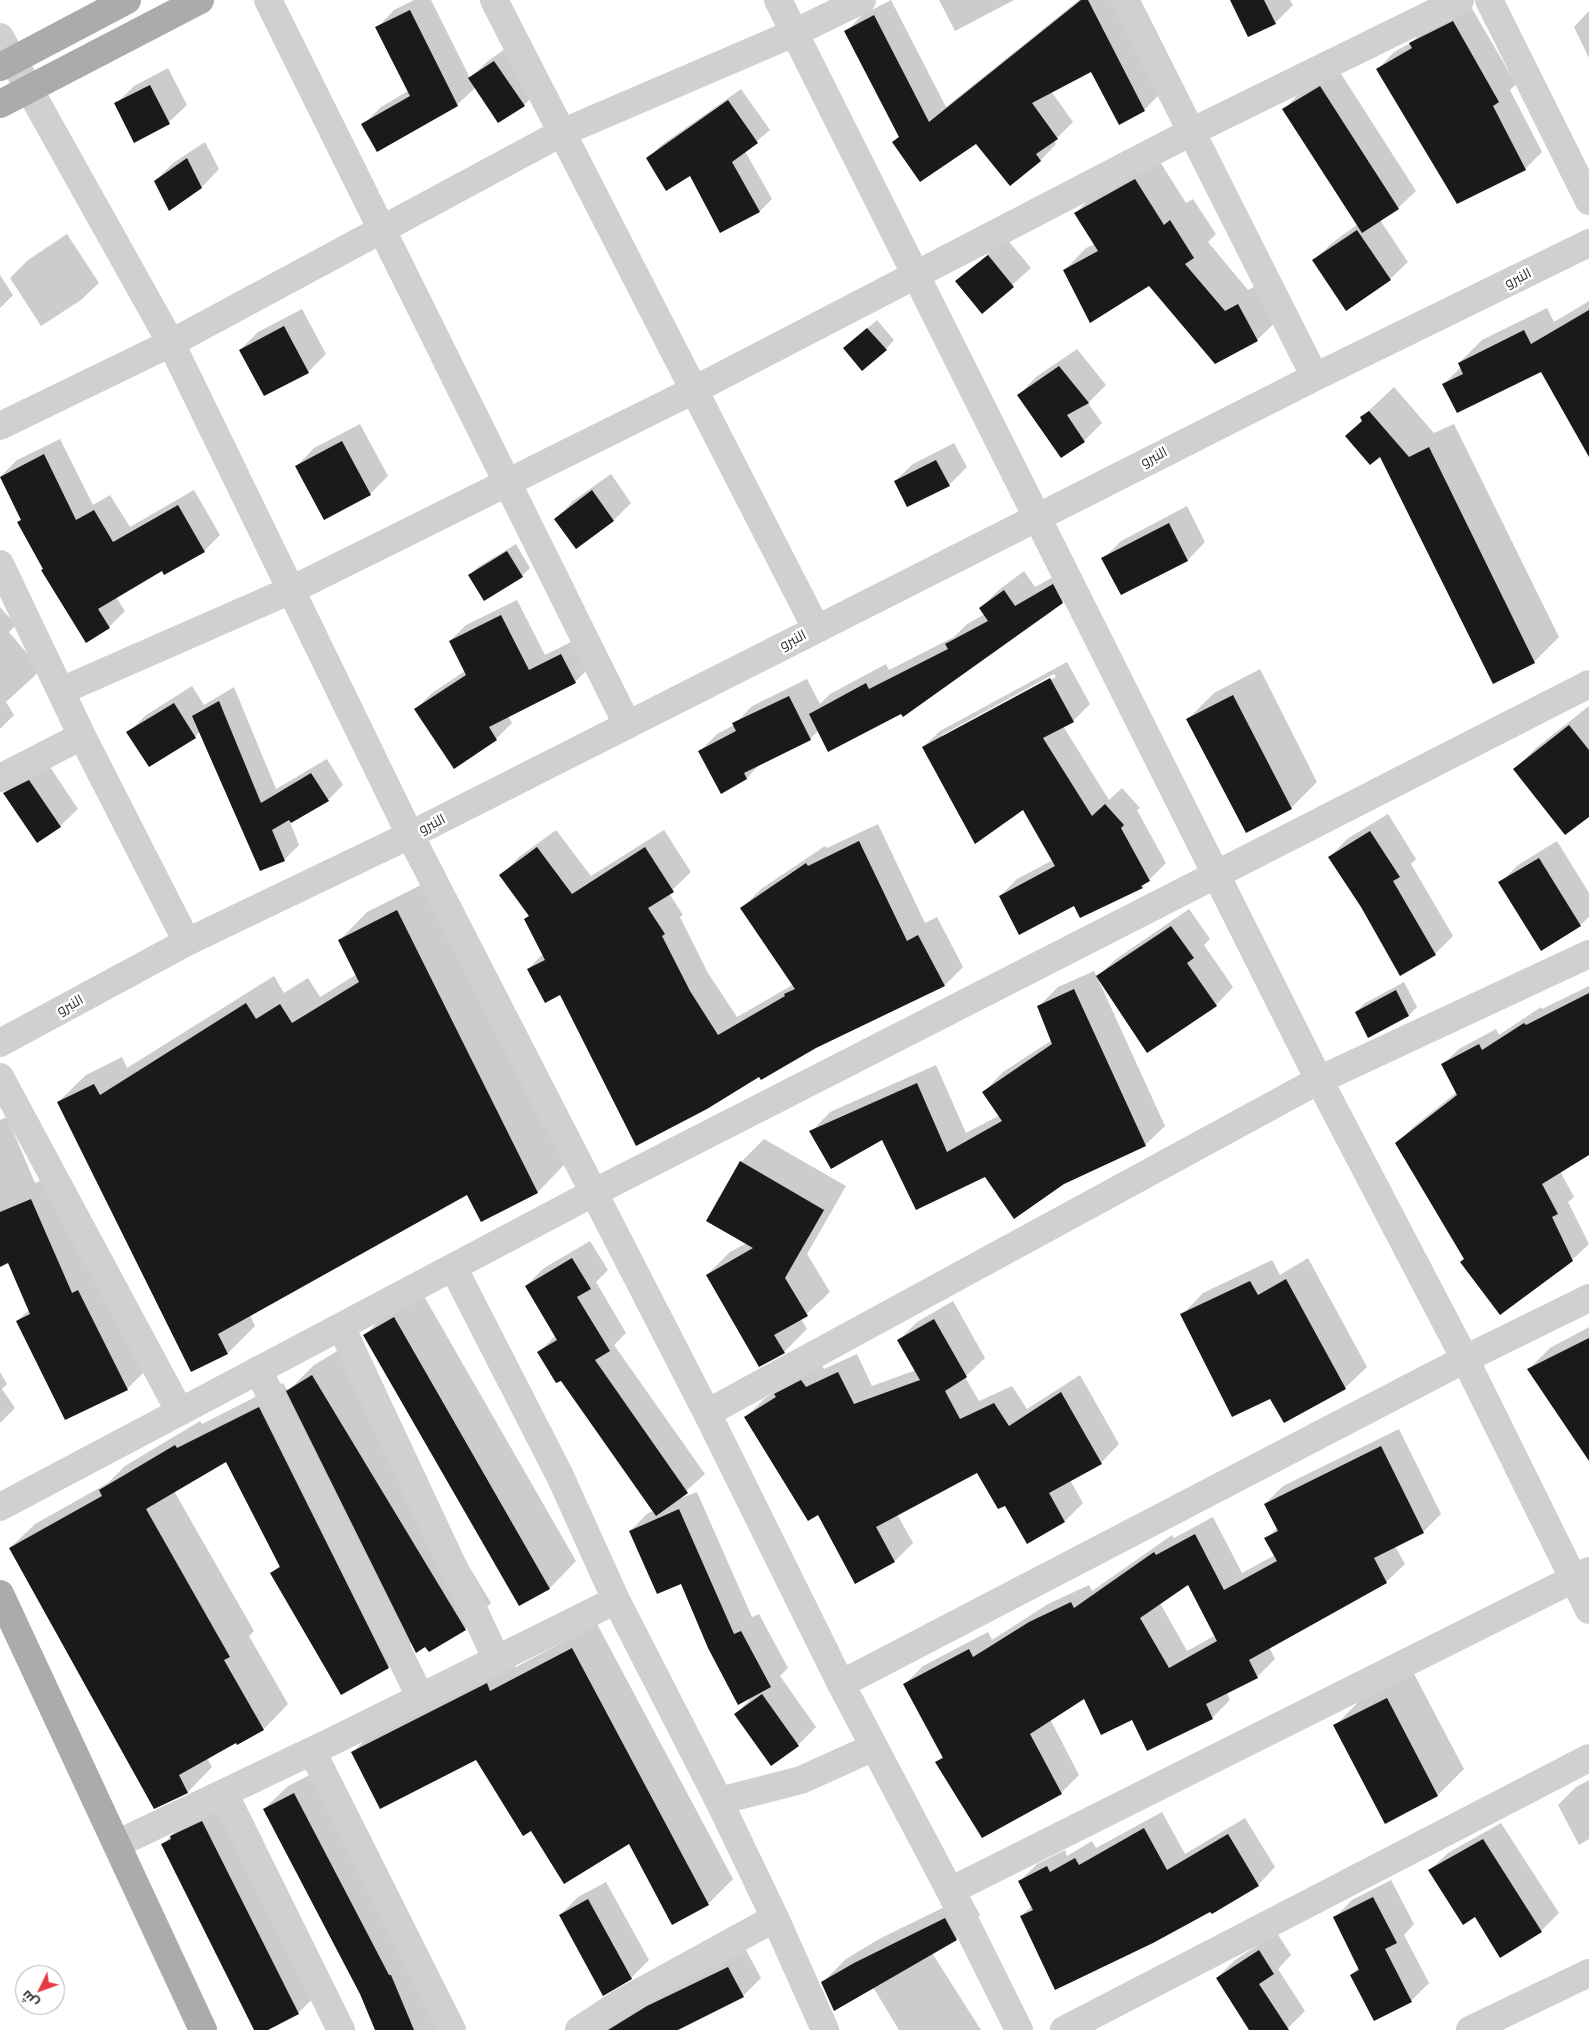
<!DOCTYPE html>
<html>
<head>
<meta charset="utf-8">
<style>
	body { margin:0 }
	#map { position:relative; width:1589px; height:2030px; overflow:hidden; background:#fff; font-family:Lato,Cairo,sans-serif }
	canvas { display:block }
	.north { position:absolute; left:15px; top:1965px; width:50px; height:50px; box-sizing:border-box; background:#fff; border:1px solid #adadad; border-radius:50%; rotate:228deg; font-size:14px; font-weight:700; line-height:20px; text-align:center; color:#333 }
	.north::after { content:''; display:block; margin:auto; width:18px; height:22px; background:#e63946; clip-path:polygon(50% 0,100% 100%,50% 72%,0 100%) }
</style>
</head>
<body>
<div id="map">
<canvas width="1589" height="2030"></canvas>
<div class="north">ش</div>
</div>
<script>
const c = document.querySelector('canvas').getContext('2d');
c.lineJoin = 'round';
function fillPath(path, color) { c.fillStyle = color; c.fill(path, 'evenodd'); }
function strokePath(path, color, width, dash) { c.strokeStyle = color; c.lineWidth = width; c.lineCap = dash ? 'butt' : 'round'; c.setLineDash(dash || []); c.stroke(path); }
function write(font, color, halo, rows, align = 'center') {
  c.font = font + ' Lato,Cairo,sans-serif'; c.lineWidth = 5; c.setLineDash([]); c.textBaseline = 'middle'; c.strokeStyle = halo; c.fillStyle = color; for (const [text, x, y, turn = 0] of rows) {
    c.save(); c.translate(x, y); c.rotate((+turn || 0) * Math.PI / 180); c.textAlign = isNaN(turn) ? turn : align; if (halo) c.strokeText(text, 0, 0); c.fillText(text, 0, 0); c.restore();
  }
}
const shadow = new Path2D(`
	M414 0H431L470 78 488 61 512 44 542 87 524 105 476 87 457 105 363 125 381 107 408 91 377 28 394 10Z
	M891 0 946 107 1079 0H1113L1161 93 1144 110 1119 123 1092 70 1051 91 1073 122 1054 141 1056 144 1040 161 976 142H894L900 135 846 32 862 15Z
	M939 0H1014L955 31Z
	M1231 0H1290L1293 5 1275 23Z
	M1470 5 1516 84 1510 90 1542 152 1525 169 1378 69 1394 52 1412 42 1428 26Z
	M1589 11V58L1574 27Z
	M168 68 187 105 169 122 116 104 134 86Z
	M1338 69 1416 191 1398 208 1380 220 1408 262 1390 279 1314 260 1332 243 1358 224 1284 109 1302 91Z
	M741 89 770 130 745 151 772 199 760 211 691 175 648 159 660 146Z
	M205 142 219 169 202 187 170 210 155 181 173 163Z
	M1157 157 1186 203 1193 199 1216 234 1208 242 1248 290 1261 283 1280 318 1257 340 1215 363 1149 285 1064 271 1086 248 1095 244 1075 213 1098 191Z
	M67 234 99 283 81 300 41 326 10 278 28 260Z
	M1006 238 1031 268 982 312 957 281Z
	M0 275 13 295 0 308Z
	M1589 301V454L1541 370 1444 384 1461 367 1459 363 1482 340 1547 308 1554 322Z
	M302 309 326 354 308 372 240 350 258 332Z
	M877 320 894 340 886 349 845 348Z
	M1077 349 1106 385 1088 403 1102 423 1084 441 1019 395 1036 377Z
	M1394 387 1434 433 1454 424 1559 637 1534 662 1493 682 1380 455 1347 436 1363 420 1362 417Z
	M360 424 388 476 370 494 297 466 314 448Z
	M60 439 93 505 110 495 130 527 194 490 220 535 204 551 162 570 116 597 125 611 109 627 44 569 18 522 22 519 1 476 17 460Z
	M954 443 967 467 949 485 895 481 913 464Z
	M611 474 631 503 614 520 576 547 556 519 573 501Z
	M1187 506 1205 542 1188 560 1122 594 1103 559 1121 541Z
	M516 544 530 568 522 576 469 575 478 567Z
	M1073 566 1082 583 1062 602 902 713 819 730 810 739 762 762 747 778 721 792 699 752 717 734 734 725 752 706 807 679 820 704 830 694 886 664 889 670 954 637 967 624 985 614 980 608 1000 589 1024 571 1035 587Z
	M517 600 545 655 577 639 591 666 575 682 508 716 512 723 496 739 454 767 416 709 432 693 465 671 450 641 466 625Z
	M0 607 16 625 9 632 41 670 6 702 14 715 0 729Z
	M1067 662 1090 704 1073 721 1063 726 1109 800 1122 788 1140 808 1137 810 1166 863 1142 887 1080 916 1074 904 1000 896 1017 879 1053 860 1024 808 923 747 940 731ZM1054 674 1056 677 942 738V735Z
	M1260 669 1317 782 1291 808 1188 719 1214 693Z
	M192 686 204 705 234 687 276 789 327 759 343 785 328 800 290 822 299 845 284 860 200 731 195 737 128 733 146 715Z
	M1589 706V815L1515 769 1536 748Z
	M48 764 78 809 60 826 5 793 23 775Z
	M1388 814 1416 859 1411 864 1453 936 1435 954 1362 906 1330 857 1347 839Z
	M878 824 925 923 937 917 963 967 945 985 759 1075 560 993 528 969 543 954 525 919 530 914 501 876 519 857 556 830 591 876 664 830 691 872 669 893 683 915 680 917 708 973 737 1017 794 984 742 908 761 889 825 846 827 848Z
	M1557 841 1589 893V917L1580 925 1500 883 1518 865Z
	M425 883 565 1164 538 1192 481 1221 467 1193 250 1315 255 1326 228 1353 58 1102 86 1075 122 1057 127 1068 274 976 284 993 308 978 320 997 357 974 340 940 367 912Z
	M1189 909 1210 939 1204 945 1233 987 1216 1005 1098 979 1165 1126 1145 1145 986 1176 882 1138 811 1132 830 1112 936 1065 966 1133 1000 1115 984 1092 1003 1072 1052 1040 1038 1007 1058 987 1094 971 1097 977 1116 959Z
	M1404 982 1417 1007 1409 1015 1356 1012 1365 1003Z
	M1589 986V1154L1560 1171 1574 1197 1568 1202 1589 1244 1572 1260 1465 1258 1397 1144 1413 1127 1457 1092 1442 1065 1459 1049 1496 1029 1499 1035 1541 1007 1542 1009Z
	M7 1117 35 1183 57 1174 154 1362 127 1389 66 1418 17 1321 30 1309 9 1262 0 1265V1120Z
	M764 1139 846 1186 807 1254 830 1292 801 1319 807 1329 784 1352 707 1275 730 1252 747 1243 741 1162Z
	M590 1241 608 1270 596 1282 626 1333 614 1345 705 1474 676 1500 697 1492 752 1617 759 1614 788 1668 780 1676 816 1727 798 1745 735 1715 754 1695 681 1582 630 1531 648 1513 654 1511 561 1379 539 1352 556 1335 526 1286 544 1268Z
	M1308 1258 1367 1367 1345 1388 1271 1398 1182 1315 1203 1293 1272 1260 1280 1275Z
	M421 1291 576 1561 550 1588 520 1605 365 1335 391 1308Z
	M953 1301 985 1358 965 1377 979 1401 1012 1386 1027 1409 1080 1375 1119 1444 1101 1463 1070 1480 1083 1503 1065 1521 1028 1543 1005 1504 977 1471 897 1514 913 1543 895 1561 819 1513 746 1417 764 1399 820 1362 824 1369 857 1354 872 1386 916 1370 899 1340 917 1322Z
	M1589 1327V1431L1529 1369 1550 1348Z
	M339 1350 491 1603 465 1629 426 1645 412 1643 388 1667 272 1573 280 1565 226 1460 174 1491 254 1631 249 1636 288 1704 264 1729 207 1758 212 1767 188 1792 155 1807 10 1548 35 1524 108 1483 125 1466 200 1421 202 1424 283 1383 288 1391 314 1365Z
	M0 1372 7 1384 2 1389 15 1408 0 1423Z
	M1399 1429 1441 1514 1423 1532 1395 1546 1405 1564 1386 1582 1269 1647 1275 1659 1257 1677 1227 1693 1230 1700 1212 1718H1132L1084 1698 1050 1719 1079 1775 1061 1793 936 1762 943 1756 905 1684 923 1666 988 1632 992 1640 1048 1604 1089 1585 1092 1591 1172 1535 1174 1538 1213 1517 1242 1573 1275 1555 1266 1539 1278 1527 1265 1504 1283 1486ZM1189 1583 1216 1635 1187 1651 1160 1603Z
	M597 1624 733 1879 708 1904 629 1842 531 1829 477 1758 353 1752 378 1727 512 1659 516 1667Z
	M1413 1672 1464 1769 1438 1795 1386 1822 1335 1726 1361 1699Z
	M317 1771 449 2030H376L361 1994 264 1809 288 1786Z
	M1589 1780V1839L1579 1845 1558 1805 1576 1787Z
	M229 1795 325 1987 298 2013 266 2030H256L162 1845 189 1818Z
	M1162 1812 1185 1854 1245 1818 1275 1867 1258 1885 1021 1916 1032 1906 1020 1881 1037 1864 1065 1850 1067 1856 1092 1841 1096 1848Z
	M1501 1823 1559 1913 1541 1931 1476 1916 1430 1870 1448 1853Z
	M1391 1880 1414 1924 1404 1935 1429 1983 1411 2001 1351 1975 1359 1967 1334 1918 1352 1900Z
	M606 1882 649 1960 631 1978 560 1915 578 1897Z
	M969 1895 980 1915 956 1939 932 1953 981 2030H899L873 1987 822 1983 846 1959 879 1939Z
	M1277 1933 1291 1955 1278 1969 1305 2011 1286 2030H1250L1217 1978 1235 1960Z
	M746 1950 761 1978 743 1996 658 2030H604L649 1998Z`);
const building = new Path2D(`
	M1081 0H1088L1145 111 1119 125 1091 72 1032 103 1058 139 1036 154 1041 161 1010 186 976 144 920 182 892 142 899 137 844 31 874 15 929 122Z
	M1230 0H1264L1276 24 1248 37Z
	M410 10 458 106 377 152 361 124 410 96 375 27Z
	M1453 21 1499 102 1493 106 1526 170 1457 204 1376 69 1412 48 1409 43Z
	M494 61 525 106 498 123 468 78Z
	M150 85 170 124 134 143 114 103Z
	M1320 86 1399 209 1362 233 1282 109Z
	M728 100 758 143 732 162 760 212 720 233 690 176 666 191 646 158Z
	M187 158 202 188 169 211 154 181Z
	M1135 179 1164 225 1170 220 1194 258 1185 264 1225 311 1238 304 1258 341 1215 364 1149 286 1090 323 1063 270 1098 251 1074 213Z
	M1357 230 1391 280 1346 311 1312 260Z
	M988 255 1014 287 982 314 955 281Z
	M1589 310V457L1541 372 1457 413 1442 384 1463 374 1458 363 1524 330 1531 344Z
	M284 326 309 373 264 396 239 350Z
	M867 328 887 350 862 371 843 348Z
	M1059 366 1089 403 1067 415 1085 442 1061 458 1017 395Z
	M1369 411 1409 457 1429 447 1535 663 1493 684 1380 457 1370 465 1345 436 1362 421 1360 417Z
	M342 441 371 495 324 520 295 466Z
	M44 454 76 520 94 510 113 542 178 505 205 552 164 575 162 571 98 609 110 628 86 643 41 570 43 569 17 522 21 520 0 477Z
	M936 460 950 486 907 507 894 481Z
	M592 490 614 521 576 549 554 519Z
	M1169 523 1188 561 1121 595 1101 558Z
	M507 551 523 577 484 601 468 575Z
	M1053 584 1063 603 903 717 901 714 828 752 809 714 866 683 869 689 948 649 945 644 988 621 979 608 1004 590 1015 606Z
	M501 615 529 670 561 654 576 683 489 727 497 740 454 769 414 709 466 675 449 641Z
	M1050 678 1074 722 1043 738 1092 816 1105 804 1124 825 1121 828 1150 881 1141 886 1143 888 1080 918 1074 906 1019 935 999 896 1055 866 1023 810 975 844 922 747Z
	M1233 695 1292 809 1246 833 1186 719Z
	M789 696 811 740 744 773 747 779 721 794 698 751 736 731 732 723Z
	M219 701 261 803 311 773 329 801 291 823 289 820 272 830 285 861 260 871 192 716Z
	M174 703 196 738 149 767 126 732Z
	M1569 725 1589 750V817L1565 835 1513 769Z
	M29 780 61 827 37 843 3 793Z
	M1370 831 1400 877 1393 881 1436 955 1400 976 1361 907 1328 857Z
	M859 841 907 941 918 935 945 986 816 1048 761 1080 759 1077 707 1109 636 1146 560 995 545 1003 527 969 545 960 524 919 529 916 499 875 537 847 572 894 645 847 674 892 648 908 665 934 662 936 690 991 718 1035 785 996 784 994 795 989 740 908 806 863 808 866Z
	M1539 858 1581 926 1541 951 1498 882Z
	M397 910 538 1193 481 1222 467 1195 218 1334 228 1354 191 1372 57 1102 94 1084 100 1095 246 1003 256 1019 280 1004 292 1023 359 982 338 940Z
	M1171 926 1194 958 1187 963 1217 1006 1147 1053 1096 976Z
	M1074 989 1146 1146 1064 1184 1014 1219 985 1177 916 1210 882 1140 831 1169 809 1131 917 1083 947 1152 1002 1121 982 1092 1052 1044 1037 1006Z
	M1396 990 1409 1016 1368 1038 1355 1012Z
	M1589 993V1155L1542 1184 1558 1214 1552 1217 1573 1261 1500 1315 1460 1262 1464 1259 1395 1143 1457 1095 1441 1064 1479 1044 1482 1050 1524 1023 1526 1025Z
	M740 1161 824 1210 785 1278 808 1316 774 1335 785 1353 759 1367 706 1275 753 1248 706 1221Z
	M31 1199 72 1293 78 1290 128 1390 65 1420 16 1321 30 1314 8 1263 0 1267V1212Z
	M572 1258 591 1289 577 1297 610 1351 595 1360 688 1493 656 1516 561 1381 556 1383 537 1352 557 1340 525 1286Z
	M1286 1279 1346 1389 1284 1423 1270 1399 1232 1417 1180 1314 1250 1281 1258 1295Z
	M394 1317 550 1589 519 1606 363 1335Z
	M934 1319 967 1377 945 1391 960 1419 994 1403 1009 1426 1061 1392 1102 1464 1049 1493 1065 1522 1027 1544 1005 1506 998 1509 977 1473 876 1527 895 1562 855 1584 818 1515 808 1521 744 1417 776 1397 774 1394 801 1380 806 1387 838 1372 854 1404 920 1380 897 1340Z
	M1589 1338V1461L1527 1369Z
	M312 1375 466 1630 429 1652 425 1647 416 1653 286 1391Z
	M259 1407 389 1668 341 1695 270 1573 280 1567 226 1462 146 1509 230 1657 224 1660 264 1730 237 1745 236 1743 179 1775 188 1793 154 1809 9 1548 102 1496 99 1490 175 1445 177 1448Z
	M1381 1446 1424 1533 1374 1558 1387 1583 1249 1660 1258 1678 1206 1704 1213 1719 1147 1751 1132 1720 1101 1735 1084 1699 1030 1734 1062 1794 982 1838 935 1762 943 1758 903 1684 969 1649 973 1657 1029 1622 1071 1602 1074 1608 1154 1552 1156 1555 1195 1534 1224 1590 1277 1561 1264 1538 1278 1531 1264 1504ZM1188 1585 1217 1641 1169 1668 1140 1618Z
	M679 1509 734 1634 741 1631 771 1687 738 1705 708 1648 681 1584 657 1594 629 1531Z
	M572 1648 709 1905 672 1925 629 1844 564 1884 531 1831 523 1836 476 1760 380 1809 351 1752 487 1683 490 1691Z
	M762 1694 799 1746 771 1766 734 1714Z
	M1387 1698 1438 1796 1385 1824 1333 1725Z
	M294 1793 389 1975H391L414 2030H375L360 1994 263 1809Z
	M202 1821 299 2014 268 2030H254L161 1844 171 1839 170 1836Z
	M1144 1828 1167 1870 1228 1834 1259 1886 1212 1914 1210 1912 1153 1943 1055 1990 1020 1916 1033 1910 1018 1881 1047 1866 1050 1872 1075 1858 1079 1865Z
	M1483 1839 1542 1932 1500 1958 1475 1917 1463 1925 1428 1870Z
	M1373 1897 1397 1943 1385 1949 1412 2002 1374 2021 1350 1975 1359 1970 1333 1917Z
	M588 1899 632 1979 603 1996 559 1915Z
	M945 1918 957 1940 834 2011 821 1982 854 1963Z
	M1259 1950 1274 1974 1259 1984 1289 2030H1249L1216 1978Z
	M728 1967 744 1997 678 2030H608L647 2006Z`);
const minor = new Path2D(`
	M268 0 627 724
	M494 0 816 628
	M778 0 1319 1080 1465 1359 1589 1610
	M1125 0 1315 377
	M1489 0 1589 201
	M0 37 171 343 410 835 707 1413 841 1684 950 1891 1019 2030
	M0 426 171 343 561 133 794 33 862 0
	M0 564 82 736 187 942
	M61 691 291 590 694 390 1191 132 1460 0
	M0 778 82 736
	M0 1043 187 942 410 835 1315 377 1589 243
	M0 1077 180 1412
	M453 1267 560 1476 616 1600
	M341 1327 497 1660
	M258 1370 421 1698
	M707 1413 1319 1080 1589 954
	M0 1507 593 1193 1589 684
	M841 1684 1465 1359 1589 1298
	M312 1751 452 2030
	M224 1793 341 2030
	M117 1844 339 1738 616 1600 719 1801 801 1780 874 1747
	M950 1891 1589 1571
	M775 1918 825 2030
	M579 2030 622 2002 775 1918 719 1801
	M1064 2030 1589 1758
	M1470 2030 1589 1973`);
const major = new Path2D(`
	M0 67 127 0
	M0 104 200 0
	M0 1594 203 2030`);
const streetNames = [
	["النبرو",1518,278,-26],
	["النبرو",1154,457,-27],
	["النبرو",793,640,-27],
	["النبرو",432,824,-27],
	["النبرو",70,1005,-28]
];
fillPath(shadow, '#0003');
fillPath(building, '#1a1a1a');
strokePath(minor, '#d0d0d0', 28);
strokePath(major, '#ababab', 28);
write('14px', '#333', '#fff', streetNames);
</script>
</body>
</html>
